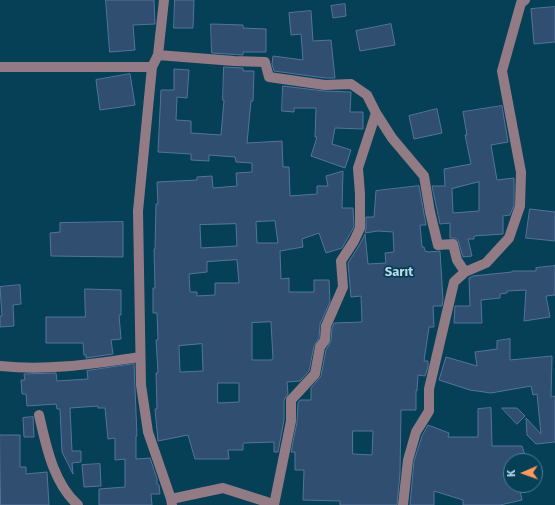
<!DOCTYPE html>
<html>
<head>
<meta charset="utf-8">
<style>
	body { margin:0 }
	#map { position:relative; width:555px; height:505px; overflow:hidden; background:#054057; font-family:"Fira Sans",sans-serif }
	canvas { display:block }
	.north { position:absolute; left:503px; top:453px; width:40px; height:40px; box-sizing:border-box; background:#054057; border:1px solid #4f7d91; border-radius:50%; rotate:268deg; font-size:11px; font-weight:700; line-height:16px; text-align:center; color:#bfd9e8 }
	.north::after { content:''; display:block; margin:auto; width:14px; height:18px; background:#ff9b5a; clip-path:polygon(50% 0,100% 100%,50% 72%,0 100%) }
</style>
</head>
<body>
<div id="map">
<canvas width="555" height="505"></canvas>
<div class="north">K</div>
</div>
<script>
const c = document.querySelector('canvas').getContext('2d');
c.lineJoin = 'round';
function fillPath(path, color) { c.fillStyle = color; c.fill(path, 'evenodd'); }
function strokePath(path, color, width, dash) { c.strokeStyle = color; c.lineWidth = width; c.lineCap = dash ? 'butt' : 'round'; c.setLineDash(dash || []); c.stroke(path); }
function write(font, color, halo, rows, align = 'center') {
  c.font = font + ' "Fira Sans",sans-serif'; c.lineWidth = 3.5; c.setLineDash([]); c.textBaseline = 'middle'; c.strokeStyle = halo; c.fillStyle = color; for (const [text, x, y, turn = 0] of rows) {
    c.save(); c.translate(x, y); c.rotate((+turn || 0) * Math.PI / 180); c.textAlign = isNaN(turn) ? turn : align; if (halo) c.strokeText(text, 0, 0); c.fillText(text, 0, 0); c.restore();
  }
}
const building = new Path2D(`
	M106 0H154L155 24 133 25 135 50 110 52Z
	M175 0H194L193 28H174Z
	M345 4 346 16 333 18 331 6Z
	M555 7V42L534 44 531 9Z
	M311 11 313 41 331 40 335 78H325L274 71 272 64 273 56 303 60 301 34 291 35 289 13Z
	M211 24 243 25V28L266 29V52H243V55L212 53Z
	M391 24 395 45 360 51 356 31Z
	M224 67 243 68V71H254L253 101H251L247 143 282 141 283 167H289L290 196 317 194V186H328L326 176 343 171 342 208H353L354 227 342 248 326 253 319 233 302 239 303 247 280 251 281 279 289 278V292H314V280H329L330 302 320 324 319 338 314 346 309 371 300 381 287 382 288 394 284 400V420L278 452H274V442L244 443 243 444V450H228L229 459H195L188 435 158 441 155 409H157L156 373H158L156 340H158L157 313H153V288H155L154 249H155L156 204H158L157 182 197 180V177L212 176 213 188 237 186 236 173 252 172V163L236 162 235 157 209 155V161L191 160V154L158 152 161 90H174V69L189 70 187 98 177 97 176 120 191 121V133L221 135 224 100H223ZM275 221 278 243H257L256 222ZM236 224 237 246 201 248 200 225ZM237 260 239 283H215V295L197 296V292H190L189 274 207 272V262ZM271 322 273 359 271 360H252V323ZM202 344 203 371 180 372 179 346ZM218 383H239V402L218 403Z
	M130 74 135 105 100 110 96 80Z
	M283 86 324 91 351 92 350 112H363V129L335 128 332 144 351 150 345 168 311 156 317 137H315L316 108H294V112L282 111Z
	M502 106 508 142 491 145 497 180 514 178V205L510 215 503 216V234L474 236V239H468L472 256 463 257 458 240 455 238H450V223L440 224 432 186H445L444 169 471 164 465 135H467L463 112ZM479 182V211L453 213 452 189Z
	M437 109 442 133 414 139 409 116Z
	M419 186 426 225H420L422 247H424L425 251 428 252 440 251 443 300 442 306H433L434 327H429L424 361H428V367L425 376 418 375 417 391H416V410H401L400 473 397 505H340V501L303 500 304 470H295V452H291L297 422 298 403 300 400H311V388L321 376 326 350 331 341 332 328 334 323 362 322 361 296 351 297 348 263 360 244 365 234 368 264 386 263 385 253 394 252 393 232 378 231 365 233 366 228V217H374L376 191ZM353 431H373L372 455 353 454Z
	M530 209 555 212V241L526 238Z
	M123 222V257L51 256 50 233 60 232V223Z
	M555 266V295L546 296 550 317 524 321 526 290 507 291V293L500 294V298L481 300 482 323H454L455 306H470L469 278 473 276 512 272V271H536V268Z
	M20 285 21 304 13 305 14 326 0 327V316H2L0 287Z
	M85 289 121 290V315H119L121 339 111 340 113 354 86 358V355H84L83 343H46V317H85Z
	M510 339V360L552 356 551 397 555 396V442L536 444 527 435 526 418 541 434 537 394 533 395 531 386 491 393 470 390 439 380 446 357 477 366 475 352 497 349V341Z
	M134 364 137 436H136V459L150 458 157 479V484L159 485 160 494H151L152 505H99V489L125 487V459L115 460V438L108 439 105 408H98V406L70 408 72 451H81V462L72 463 73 474 62 452 60 409H57L56 404 27 406 26 394H22L21 380H25L24 374 56 373 57 381 88 379 87 371Z
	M491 408 492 446H522L527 461H511V485H519L522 500 500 505H463V500L434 491V505H410L414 461 422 436 428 425 449 433 448 437H478V409Z
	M502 408H517L525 416 517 424Z
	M33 417 34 437H24L23 418Z
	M0 435H20V467H26V474L47 472 49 505H1Z
	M100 464 101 486 84 487 82 465Z`);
const minor = new Path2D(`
	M164 0 158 55 152 67 138 211 141 385 148 432 171 499 172 505
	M158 55 234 61 265 62 269 77 325 85 351 84 367 95 376 113 392 138 424 176 430 212 438 245 453 244 457 260 465 272 454 282 429 389V411L416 432 408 460 403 505
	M0 67H152
	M465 272 486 263 509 238 520 206 521 172 502 71 521 3 525 0
	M0 366C49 371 92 364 140 357
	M39 415C46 445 53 483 78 505
	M171 499 223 488 267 502 269 505
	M274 505 291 421V400L315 374 320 347 325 340 326 326 343 287 341 261 354 241 360 228V194L358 168 376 113`);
const quarterNames = [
	["Sarıt",399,272]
];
fillPath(building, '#2f4e70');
strokePath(building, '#547499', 1);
strokePath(minor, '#927b84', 10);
write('bold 13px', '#bfd9e8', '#054057', quarterNames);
</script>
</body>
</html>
